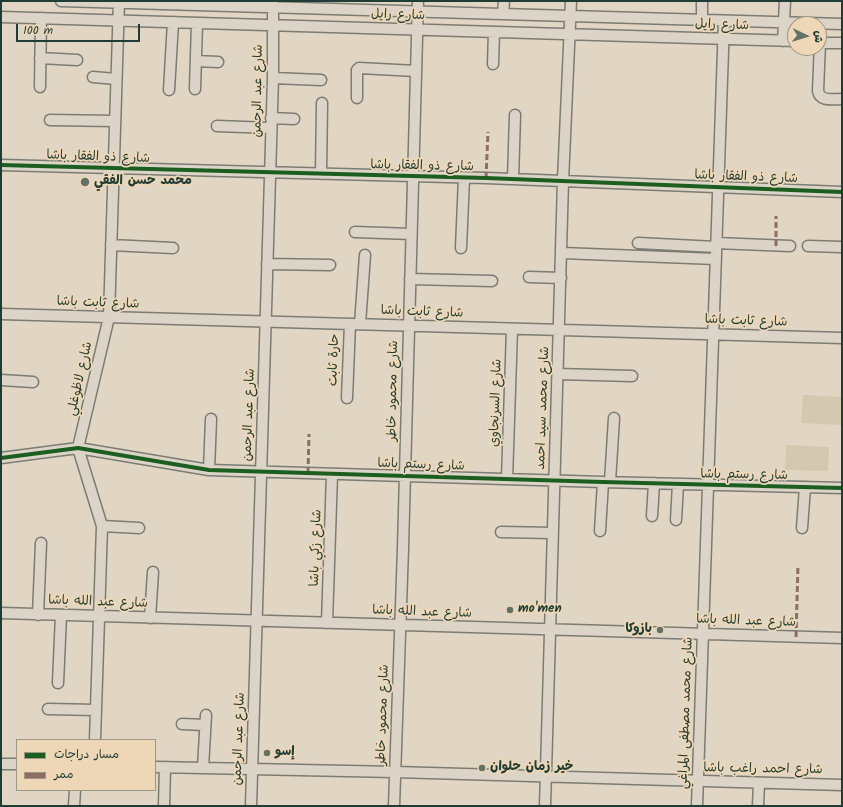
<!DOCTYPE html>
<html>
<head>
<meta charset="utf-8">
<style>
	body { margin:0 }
	#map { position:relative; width:843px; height:807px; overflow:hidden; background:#e1d5c4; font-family:Kalam,"Playpen Sans Arabic",sans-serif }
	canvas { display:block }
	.frame { position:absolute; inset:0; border:2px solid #1f3d34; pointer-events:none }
	.legend { position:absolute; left:16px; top:739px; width:140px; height:52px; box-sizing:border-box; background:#eed7b7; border:1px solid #9b9983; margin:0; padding:5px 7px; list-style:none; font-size:12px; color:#1f3d34 }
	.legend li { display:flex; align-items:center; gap:8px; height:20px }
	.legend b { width:20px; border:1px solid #9b9983 }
	.north { position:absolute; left:787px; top:16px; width:40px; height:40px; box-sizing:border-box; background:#eed7b7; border:1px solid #9b9983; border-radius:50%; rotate:94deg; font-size:11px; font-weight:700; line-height:16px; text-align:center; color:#1f3d34 }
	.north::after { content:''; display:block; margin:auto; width:14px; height:18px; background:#637266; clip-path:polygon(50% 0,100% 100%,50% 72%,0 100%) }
	.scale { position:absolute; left:16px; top:24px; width:124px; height:18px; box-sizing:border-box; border:2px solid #1f3d34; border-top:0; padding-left:5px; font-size:12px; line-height:14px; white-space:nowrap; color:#1f3d34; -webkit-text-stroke:3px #eed7b7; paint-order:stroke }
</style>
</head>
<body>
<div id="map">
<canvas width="843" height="807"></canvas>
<div class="frame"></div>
<ul class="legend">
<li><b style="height:5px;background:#1b5e20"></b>مسار دراجات</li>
<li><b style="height:5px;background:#8d6e63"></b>ممر</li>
</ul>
<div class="north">ش</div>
<div class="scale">100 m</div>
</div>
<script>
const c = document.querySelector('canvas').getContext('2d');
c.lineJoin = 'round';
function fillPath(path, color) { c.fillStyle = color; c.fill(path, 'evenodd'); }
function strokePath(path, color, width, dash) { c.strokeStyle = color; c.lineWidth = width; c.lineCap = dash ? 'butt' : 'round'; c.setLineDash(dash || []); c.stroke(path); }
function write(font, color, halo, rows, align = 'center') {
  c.font = font + ' Kalam,"Playpen Sans Arabic",sans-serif'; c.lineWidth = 3.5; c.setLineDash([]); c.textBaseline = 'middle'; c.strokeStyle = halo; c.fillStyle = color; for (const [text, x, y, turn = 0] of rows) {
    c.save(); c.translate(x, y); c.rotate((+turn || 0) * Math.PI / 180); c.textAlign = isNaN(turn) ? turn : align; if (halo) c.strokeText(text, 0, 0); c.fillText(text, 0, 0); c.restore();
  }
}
const green = new Path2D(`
	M803 395 842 397V425L801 423Z
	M786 445 829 447 828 471 785 470Z`);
const minor = new Path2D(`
	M61 1 842 24
	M503 14 504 1
	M1 17 795 41
	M702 20V1
	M783 41 785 1
	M819 43H842
	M820 43 818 91C820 102 833 99 842 99
	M40 58 77 60
	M196 61 218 62
	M493 64 494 32
	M93 77 116 79
	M273 78 321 80
	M40 87 41 18
	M195 89 197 23
	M169 90 173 22
	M357 98V70L359 68 416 71
	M271 118 294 119
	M50 120 115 121
	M217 126 271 128
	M1 165 486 178 842 192
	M321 174 322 103
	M513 179 515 115
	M355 232 411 234
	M638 243 716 247
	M716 243 790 246
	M111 245 173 248
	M808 246 842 247
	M461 248 464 178
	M562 253 716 259
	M267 264 330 265
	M529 277 561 278
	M410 279 492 281
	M1 314 842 338
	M360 324 365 255
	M558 374 632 376
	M1 380 33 382
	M347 398 350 324
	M1 458 78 448 209 470 603 482 842 488
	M209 470 211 419
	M507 479 512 329
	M610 482 614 418
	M652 516 654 483
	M676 520 678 484
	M102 526 139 528
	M802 528 805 487
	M600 531 603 482
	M501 532 553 533
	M1 613 842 638
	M38 615 41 543
	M150 618 153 572
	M327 623 332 474
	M58 683 61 615
	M48 709 96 710
	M182 724 205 725
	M95 740 102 526 78 448 109 317 119 1
	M1 764H17
	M155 767 395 772 842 785
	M203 768 206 715
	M74 806 75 790
	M164 806 165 767
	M251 806 273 78V1
	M394 806 403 548 418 1
	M545 806 563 181 571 1
	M697 806 724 21
	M758 806 759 783`);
const quiet = new Path2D(`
	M486 178 488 132
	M776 246V216
	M308 473 309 434
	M796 637 798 565`);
const cycleway = new Path2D(`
	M1 165 486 178 842 192
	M1 458 78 448 209 470 603 482 842 488`);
const markers = [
	[85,182,5,"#637266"],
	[510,610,4,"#637266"],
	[660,630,4,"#637266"],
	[267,753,4,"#637266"],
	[482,768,4,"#637266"]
];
const streetNames = [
	["شارع رايل",398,16,2],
	["شارع رايل",722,26,2],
	["شارع عبد الرحمن",259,91,-89],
	["شارع ذو الفقار باشا",98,158,2],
	["شارع ذو الفقار باشا",422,167,1],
	["شارع ذو الفقار باشا",746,178,2],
	["شارع ثابت باشا",98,304,2],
	["شارع ثابت باشا",422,313,2],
	["شارع ثابت باشا",746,322,2],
	["حارة ثابت",335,360,-88],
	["شارع لاظوغلي",81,379,-77],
	["شارع محمود خاطر",394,391,-89],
	["شارع السرنجاوي",497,403,-88],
	["شارع محمد سيد احمد",544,408,-88],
	["شارع عبد الرحمن",250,415,-88],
	["شارع رستم باشا",421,466,2],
	["شارع رستم باشا",744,476,1],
	["شارع زكي باشا",317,548,-88],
	["شارع عبد الله باشا",98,603,2],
	["شارع عبد الله باشا",422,613,2],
	["شارع عبد الله باشا",746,622,2],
	["شارع محمد مصطفى المراغي",687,713,-88],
	["شارع محمود خاطر",384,715,-88],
	["شارع عبد الرحمن",240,739,-88],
	["شارع احمد راغب باشا",763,770,1]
];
const poiNames = [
	["محمد حسن الفقي",94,182],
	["mo'men",518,610],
	["بازوكا",652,630,"right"],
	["إسو",275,753],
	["خير زمان حلوان",490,768]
];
fillPath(green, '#d5c8b1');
strokePath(minor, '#7c7c73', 13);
strokePath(minor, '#ddd4c8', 10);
strokePath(quiet, '#8d6e63', 3, [6, 3]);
strokePath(cycleway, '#1b5e20', 4);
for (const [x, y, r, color] of markers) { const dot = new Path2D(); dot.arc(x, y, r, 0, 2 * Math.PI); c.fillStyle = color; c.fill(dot); strokePath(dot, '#eed7b7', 1.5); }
write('13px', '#1f3d34', '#eed7b7', streetNames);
write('bold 13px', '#1f3d34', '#eed7b7', poiNames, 'left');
</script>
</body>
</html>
